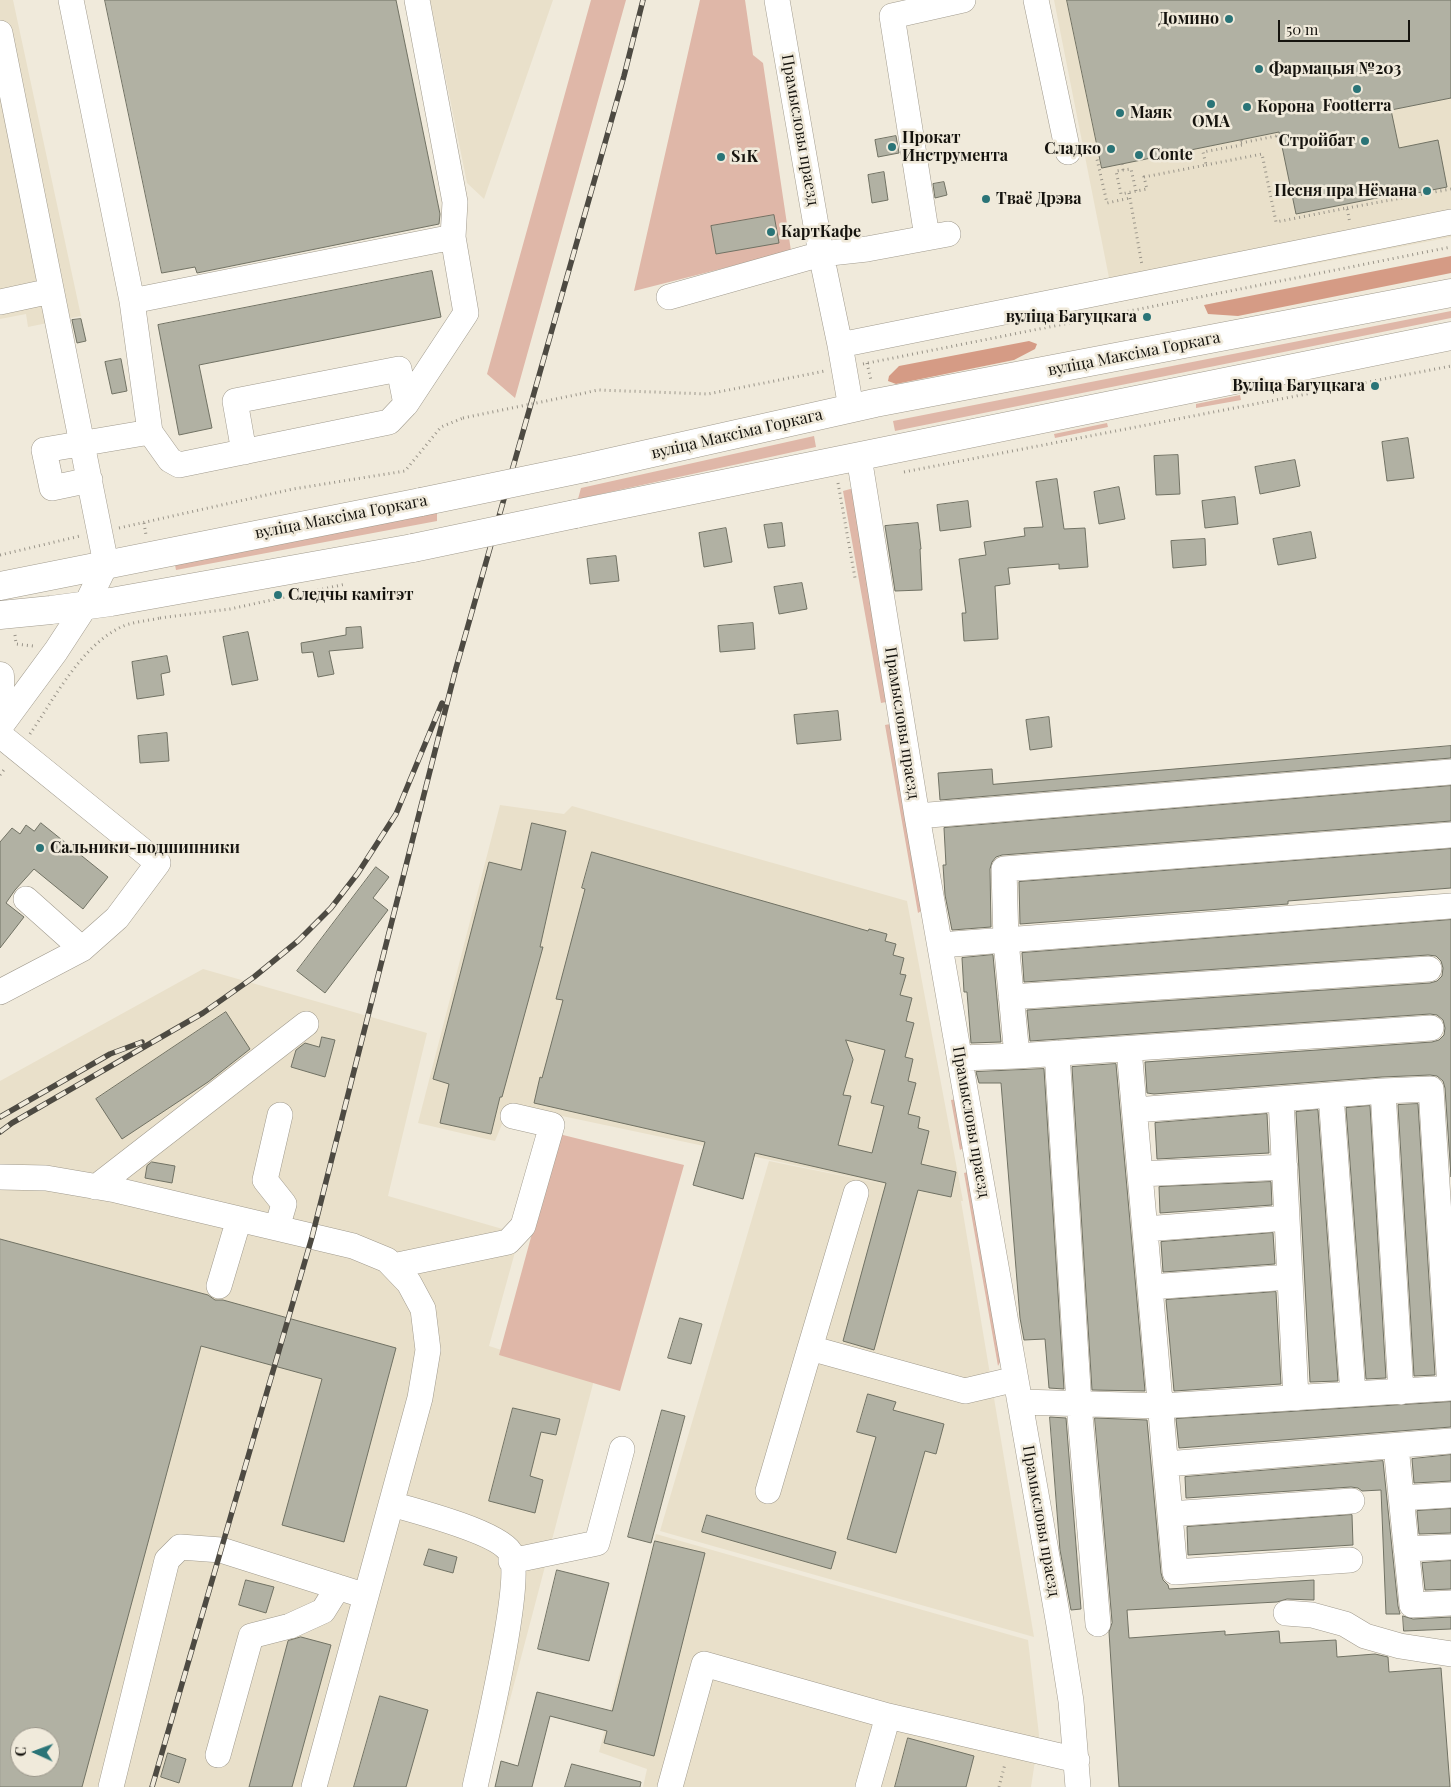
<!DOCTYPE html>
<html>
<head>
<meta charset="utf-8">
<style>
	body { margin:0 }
	#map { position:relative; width:1451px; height:1787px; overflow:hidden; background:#f0eadb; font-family:"Playfair Display",serif }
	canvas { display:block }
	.north { position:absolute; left:10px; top:1727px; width:50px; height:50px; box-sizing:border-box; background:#f0eadb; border:1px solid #989489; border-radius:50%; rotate:272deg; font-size:14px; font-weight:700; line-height:20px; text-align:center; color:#15130e }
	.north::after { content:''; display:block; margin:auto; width:18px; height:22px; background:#2a7477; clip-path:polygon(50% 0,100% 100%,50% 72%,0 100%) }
	.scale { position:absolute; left:1278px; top:20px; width:132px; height:22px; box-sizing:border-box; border:2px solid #15130e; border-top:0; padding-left:6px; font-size:15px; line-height:18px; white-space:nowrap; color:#15130e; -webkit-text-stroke:4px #f0eadb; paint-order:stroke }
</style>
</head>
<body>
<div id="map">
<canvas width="1451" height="1787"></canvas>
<div class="north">С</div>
<div class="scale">50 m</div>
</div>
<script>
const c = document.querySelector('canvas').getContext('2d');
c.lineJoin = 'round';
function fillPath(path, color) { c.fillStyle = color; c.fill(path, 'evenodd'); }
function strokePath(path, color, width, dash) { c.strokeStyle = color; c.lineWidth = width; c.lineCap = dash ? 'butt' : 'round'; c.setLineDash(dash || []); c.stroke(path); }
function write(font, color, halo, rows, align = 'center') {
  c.font = font + ' "Playfair Display",serif'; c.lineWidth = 5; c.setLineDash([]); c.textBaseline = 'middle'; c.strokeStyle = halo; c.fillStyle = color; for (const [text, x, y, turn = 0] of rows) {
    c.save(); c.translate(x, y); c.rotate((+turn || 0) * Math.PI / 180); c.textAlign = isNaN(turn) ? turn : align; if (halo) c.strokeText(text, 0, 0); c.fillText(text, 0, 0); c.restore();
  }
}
const built = new Path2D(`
	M0 0H13L81 316 28 327 26 314 0 319Z
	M430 0H553L484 199 467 183Z
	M1054 0H1451V237L1114 303Z
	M500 805 564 814 572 806 907 901 963 1201H961L1034 1637 660 1531 769 1161 903 1188 510 1105 495 1141 418 1123Z
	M203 969 427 1033 388 1196 520 1234 489 1346 594 1380 487 1787H0V1081ZM20 1737H50V1767H20Z
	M656 1534 1028 1640 1039 1735 1031 1787H643L647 1769 599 1752Z`);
const green = new Path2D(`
	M591 0H626L515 398 487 374Z
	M700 0H745L753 55 763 63 791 251 634 291Z
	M1451 311V318L895 431 893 421Z
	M1240 395 1241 400 1196 408V404Z
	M1107 423 1108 427 1055 438 1054 434Z
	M814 436 816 447 578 499 581 488Z
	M854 488 891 701 881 703 843 491Z
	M437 512V521L176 570 174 560Z
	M895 723 924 909 918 913 885 725Z
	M957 1099 965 1147 960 1150 951 1100Z
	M559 1134 684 1165 620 1391 499 1355Z
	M968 1172 1001 1360 998 1366 964 1173Z`);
const forest = new Path2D(`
	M1451 256V273L1238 316 1208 314 1204 305Z
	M1029 341 1037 344 1035 349 1014 360 896 384 888 381 889 376 899 366Z`);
const building = new Path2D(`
	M105 0H396L440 214 439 224 197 273 195 267 162 273Z
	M1067 0H1451V98L1391 110 1399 148 1438 140 1447 187 1407 195V192L1296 214 1279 132 1102 168Z
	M896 136 899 153 878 157 875 140Z
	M884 172 888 200 872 203 868 175Z
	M944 182 947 195 935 198 933 184Z
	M774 215 779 243 716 254 711 226Z
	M432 271 441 317 199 365 212 428 179 435 158 325Z
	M81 319 86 341 77 343 72 320Z
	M121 359 127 391 112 394 105 362Z
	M1408 438 1414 478 1387 481 1382 442Z
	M1178 455 1180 494 1156 495 1154 456Z
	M1295 460 1300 486 1260 494 1255 467Z
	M1057 479 1064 529 1085 528 1088 567 1059 569V564L1008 568 1010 584 995 586 998 639 964 641 962 613H966L959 559 986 555 984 542 1025 536 1024 528 1043 527 1036 482Z
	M1119 487 1125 519 1099 524 1094 492Z
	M1235 497 1238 524 1205 528 1202 501Z
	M968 501 971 527 940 531 937 505Z
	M782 523 785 546 768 548 764 525Z
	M918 523 921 549H920L922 590 895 591 885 526Z
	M726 528 732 562 704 567 699 533Z
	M1311 532 1316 558 1278 565 1273 539Z
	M1205 539 1206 565 1173 568 1171 541Z
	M616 556 619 581 590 584 587 559Z
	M802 583 807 609 779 614 774 587Z
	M753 623 755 649 720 652 718 626Z
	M361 627 363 648 329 651 334 674 318 677 313 652 302 653 301 643 346 635V628Z
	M248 632 258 680 232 685 223 637Z
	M167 656 170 672 161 674 164 695 137 699 132 662Z
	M838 711 841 740 797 744 794 715Z
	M1049 717 1052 747 1030 750 1026 720Z
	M167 733 169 761 140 763 138 736Z
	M1451 746V758L940 800 938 773 992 769 993 784Z
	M1451 786V821L1002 855 996 857 992 862 990 869 991 927 952 930 945 895 943 865H946L944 828Z
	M41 823 108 877 83 909 34 869 15 890 6 903 24 917 0 948V842L12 828 20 834 26 825 34 831Z
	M532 823 566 831 540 947H543L502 1097H500L491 1134 440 1123 449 1084 433 1079 489 862 521 870Z
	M1451 849V888L1288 901V904L1020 924 1019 882Z
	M592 852 868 931 869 929 887 934 885 941 896 944 893 955 904 958 900 974 906 975 900 995 912 998 906 1021 914 1023 905 1057 913 1059 908 1081 916 1083 908 1114 920 1117 918 1128 929 1131 921 1164 956 1172 951 1197 918 1190 874 1350 843 1341 886 1183 755 1153 743 1199 693 1185 705 1142 534 1103 540 1077 542 1078 563 1000 556 999 584 893 585 889 582 888ZM846 1040 885 1050 871 1103 884 1106 872 1153 838 1145 851 1096 843 1095 853 1060Z
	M376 867 389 877 373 898 388 910 325 993 297 971Z
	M1451 920V1177L1445 1088 1443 1081 1437 1076 1430 1075 1382 1077 1154 1094 1147 1093 1145 1062 1432 1042 1439 1040 1444 1035 1445 1028 1443 1020 1437 1015 1430 1014 1030 1041 1027 1010 1430 983 1437 981 1442 976 1443 968 1441 961 1436 956 1428 955 1024 982 1022 953Z
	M993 955 1001 1042 971 1043 967 992H964L962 958Z
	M226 1012 250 1049 208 1082 122 1139 96 1099Z
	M322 1037 335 1040 325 1077 291 1067 296 1050 305 1043 319 1047Z
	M1116 1064 1145 1391 1092 1390 1072 1067Z
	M1044 1069 1064 1389 1049 1388 1045 1339 1024 1340 1020 1318 1001 1083H979L976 1072Z
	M1418 1104 1435 1375 1414 1376 1398 1105Z
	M1370 1106 1386 1378 1366 1379 1346 1108Z
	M1318 1110 1338 1381 1310 1382 1296 1112Z
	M1267 1114 1269 1153 1157 1159 1155 1123Z
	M152 1162 175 1166 172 1183 145 1178 147 1166Z
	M1271 1182 1272 1205 1160 1213 1159 1187Z
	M1273 1233 1275 1264 1163 1272 1161 1242Z
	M0 1239 208 1295 215 1300H223L396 1348 344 1542 282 1525 322 1379 201 1346 82 1787H0ZM20 1737H50V1767H20Z
	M1276 1292 1281 1384 1174 1391 1166 1300Z
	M680 1318 702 1324 691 1364 668 1358Z
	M868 1394 896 1402 893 1410 944 1424 936 1454 925 1451 896 1553 847 1539 876 1437 857 1432Z
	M1451 1402V1427L1179 1448 1176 1419Z
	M513 1408 560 1419 556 1435 541 1432 530 1476 543 1480 535 1513 489 1501Z
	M662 1410 685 1416 651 1543 628 1537Z
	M1050 1417 1066 1418 1081 1609 1071 1610 1060 1550Z
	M1095 1418 1147 1420 1161 1573 1163 1580 1168 1585 1169 1589 1314 1580V1600L1287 1599 1277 1602 1127 1610 1129 1638 1225 1631V1635L1279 1631 1280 1643 1336 1640 1337 1657 1375 1654 1388 1657 1389 1672 1441 1668 1450 1787H1119L1109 1632 1112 1623Z
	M1451 1455V1481L1414 1483 1412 1459Z
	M1383 1461 1398 1606 1400 1614H1386L1381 1490 1362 1491 1358 1488 1351 1487 1186 1498 1185 1477Z
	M1451 1509V1533L1419 1534 1417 1511Z
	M707 1515 836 1552 831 1569 702 1532Z
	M1352 1515 1353 1545 1188 1555 1187 1527Z
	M655 1541 705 1553 654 1756 604 1743 607 1731 550 1716 532 1787H495L501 1761 518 1766 537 1692 612 1711Z
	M429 1549 457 1557 453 1573 424 1565Z
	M1451 1561V1589L1425 1590 1422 1563Z
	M557 1570 609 1583 589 1661 538 1649Z
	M246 1580 274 1587 266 1613 239 1605Z
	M1403 1616 1413 1619 1451 1617V1629L1404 1631Z
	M301 1637 331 1645 292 1787H249L288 1641Z
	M380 1696 428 1710 406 1787H354Z
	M908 1738 974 1756 966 1787H895Z
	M168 1753 186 1759 179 1783 161 1777Z
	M572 1764 641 1782 640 1787H565Z`);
const path = new Path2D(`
	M1241 143 1276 136 1275 133
	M1088 147 1094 146 1107 203 1130 198
	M1122 164 1123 170
	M1206 165 1262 154 1276 222 1347 208 1350 223
	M1136 191 1131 169 1116 171 1121 194 1147 189 1144 177 1206 165 1203 152 1242 145 1241 140
	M1129 193 1142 265
	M1347 208 1451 189
	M867 363 871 380
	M863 364 1451 247
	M580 394 598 390 708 394 825 371
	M904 472 1451 366
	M838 483 855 578
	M144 523 146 535
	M119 528 293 489 405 471 441 427 463 418
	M0 555 80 536
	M160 618 230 609 346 584
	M15 635 16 644 33 646
	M30 734C54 699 80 648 119 628 130 622 147 621 160 618V616
	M0 775 6 767
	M999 1787 1005 1764`);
const minor = new Path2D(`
	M71 0 132 301 150 432
	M777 0 821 254 840 345 851 408
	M1036 0 1068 152
	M0 33 106 564 86 605 56 651 0 727
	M927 237 892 16 963 0
	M669 297 821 254 867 249 948 234
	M132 301 453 237 455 202 417 0
	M0 302 51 291
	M840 345 1451 222
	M406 404 466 313 453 237
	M859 457 917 816 1059 1625 1071 1701 1078 1787
	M90 480 52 488 44 450 150 432 170 460 179 465 389 422 406 404 399 369 235 401 244 452
	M0 735 158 863 117 918 82 949 0 992
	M917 816 1451 772
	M26 899 82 949
	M940 945 1451 906
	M1011 997 1429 969
	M1129 1049 1175 1572 1350 1560
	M1057 1053 1079 1404 1098 1624
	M1017 1056 1006 941 1004 869 1451 835
	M960 1058 1017 1056 1431 1028
	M1383 1091 1401 1392
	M1331 1095 1353 1394
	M1281 1099 1296 1398
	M1135 1110 1383 1091 1431 1089 1450 1388
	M1140 1174 1285 1167
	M0 1177 46 1178 116 1190 353 1246 387 1260 409 1283 423 1309 428 1350 420 1398 314 1787
	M96 1187 306 1024
	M277 1228 284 1204 265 1180 280 1115
	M1145 1229 1287 1218
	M393 1266 508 1242 523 1226 552 1125 513 1116
	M219 1286 239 1219
	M1150 1287 1290 1277
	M810 1348 856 1193
	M1020 1402 1161 1406 1451 1388
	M1396 1446 1412 1605 1451 1603
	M1166 1464 1451 1441
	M768 1491 810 1348 965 1391 1016 1379
	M1401 1498 1451 1495
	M391 1504C416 1511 497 1532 510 1552 525 1577 483 1750 475 1787
	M1170 1514 1352 1501
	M1406 1549 1451 1547
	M511 1561 597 1543 622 1449
	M1286 1613 1312 1615 1345 1624 1365 1636 1400 1646 1451 1654
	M218 1755 251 1636 290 1626 323 1611 338 1587
	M111 1787 167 1560 180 1547 221 1550 366 1596
	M670 1787 704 1664 888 1716
	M868 1787 888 1716 1077 1760`);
const major = new Path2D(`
	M585 468 875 403 1451 293
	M575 514 1451 336
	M0 586 421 502
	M0 615 51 610 111 602 413 548
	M0 676V722`);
const rail = new Path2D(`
	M0 1117 110 1054 142 1042
	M0 1132 12 1123 203 1013 254 977 298 941 331 908 358 873 396 814 442 703
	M152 1787 312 1237 456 668 624 76 643 0`);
const pathBridge = new Path2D(`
	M463 418 580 394`);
const majorBridge = new Path2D(`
	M421 502 585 468
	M413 548 575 514`);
const markers = [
	[1229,19,5,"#2a7477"],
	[1259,69,5,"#2a7477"],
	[1357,89,5,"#2a7477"],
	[1211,104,5,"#2a7477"],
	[1247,107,5,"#2a7477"],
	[1120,113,5,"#2a7477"],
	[1365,141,5,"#2a7477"],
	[892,147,5,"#2a7477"],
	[1111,149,5,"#2a7477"],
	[1139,155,5,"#2a7477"],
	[721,157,5,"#2a7477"],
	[1427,191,5,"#2a7477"],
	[986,199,5,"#2a7477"],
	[771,232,5,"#2a7477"],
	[1147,317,5,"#2a7477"],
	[1375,386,5,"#2a7477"],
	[278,595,5,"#2a7477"],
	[40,848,5,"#2a7477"]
];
const poiNames = [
	["Домино",1219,19,"right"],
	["Фармацыя №203",1269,69],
	["Footterra",1357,106,"center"],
	["Корона",1257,107],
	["Маяк",1130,113],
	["ОМА",1211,122,"center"],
	["Прокат",902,138],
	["Инструмента",902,156],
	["Стройбат",1355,141,"right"],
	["Сладко",1101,149,"right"],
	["Conte",1149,155],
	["S1K",731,157],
	["Песня пра Нёмана",1417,191,"right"],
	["Тваё Дрэва",996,199],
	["КартКафе",781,232],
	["вуліца Багуцкага",1137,317,"right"],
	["Вуліца Багуцкага",1365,386,"right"],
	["Следчы камітэт",288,595],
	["Сальники-подшипники",50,848]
];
const streetNames = [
	["Прамысловы праезд",800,130,80],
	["вуліца Максіма Горкага",1134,354,-11],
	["вуліца Максіма Горкага",737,434,-13],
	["вуліца Максіма Горкага",341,517,-11],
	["Прамысловы праезд",902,723,81],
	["Прамысловы праезд",971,1122,80],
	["Прамысловы праезд",1041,1521,80]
];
fillPath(built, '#e9e0ca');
fillPath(green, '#dfb7a8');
fillPath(forest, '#d59b85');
fillPath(building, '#b1b1a3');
strokePath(building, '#717264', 1);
strokePath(minor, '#a19b8e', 26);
strokePath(major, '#a19b8e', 29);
strokePath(path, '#999489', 3, [1, 4]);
strokePath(minor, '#fff', 25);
strokePath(major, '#fff', 28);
strokePath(rail, '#4d4a42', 5.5);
strokePath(rail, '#f0eadb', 4, [11]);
strokePath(majorBridge, '#a19b8e', 29, []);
strokePath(pathBridge, '#999489', 3, [1, 4]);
strokePath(majorBridge, '#fff', 28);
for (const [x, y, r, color] of markers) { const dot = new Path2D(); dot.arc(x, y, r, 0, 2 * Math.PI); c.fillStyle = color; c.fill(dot); strokePath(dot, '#f0eadb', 2); }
write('bold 16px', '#15130e', '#f0eadb', poiNames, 'left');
write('16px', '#15130e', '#f0eadb', streetNames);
</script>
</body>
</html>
